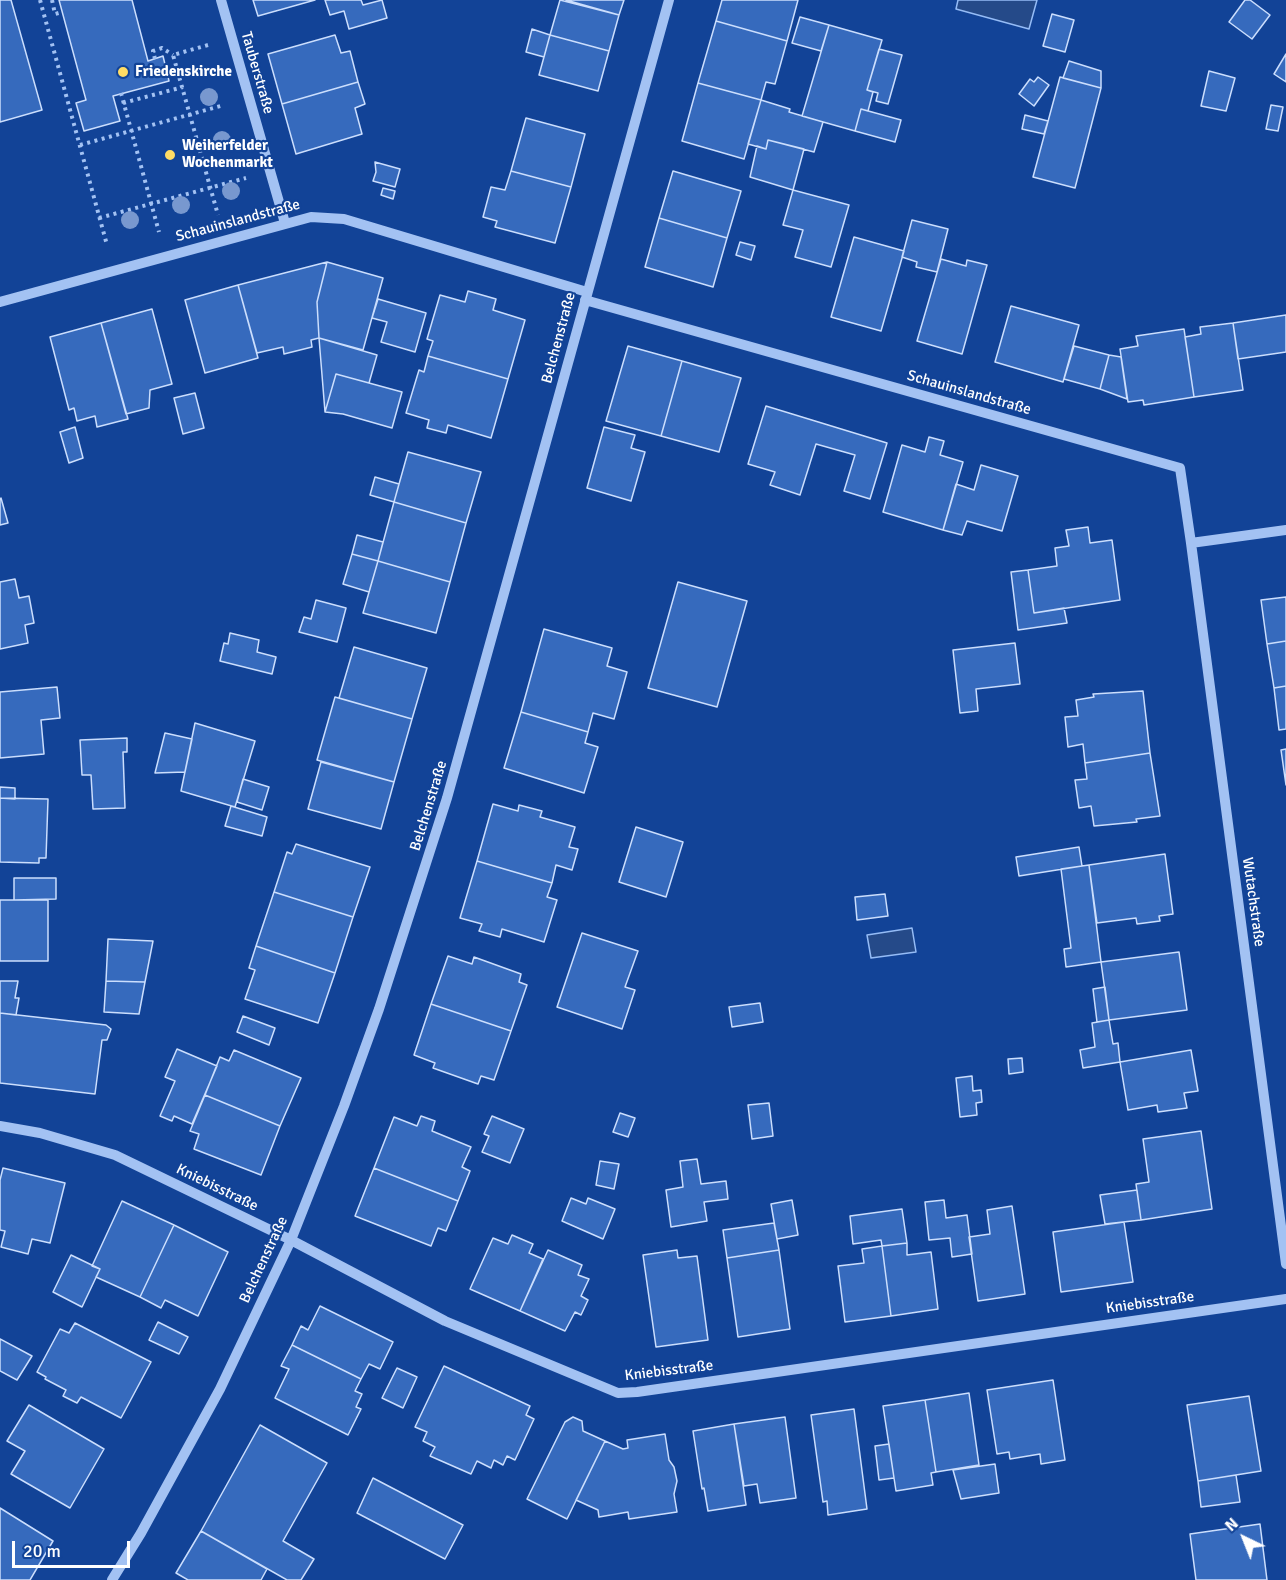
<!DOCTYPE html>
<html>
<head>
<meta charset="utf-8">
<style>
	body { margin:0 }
	#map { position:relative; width:1286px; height:1580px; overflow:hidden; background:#124397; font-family:Signika,sans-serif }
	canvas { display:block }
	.north { position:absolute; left:1214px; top:1508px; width:60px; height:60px; -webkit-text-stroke:4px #124397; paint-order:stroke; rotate:317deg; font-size:16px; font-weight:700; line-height:24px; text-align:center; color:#fff }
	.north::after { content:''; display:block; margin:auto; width:21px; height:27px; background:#fff; clip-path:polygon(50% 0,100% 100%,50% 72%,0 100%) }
	.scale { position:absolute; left:12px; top:1541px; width:118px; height:27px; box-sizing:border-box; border:3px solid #fff; border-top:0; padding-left:8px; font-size:18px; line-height:21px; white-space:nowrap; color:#fff; -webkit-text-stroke:4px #124397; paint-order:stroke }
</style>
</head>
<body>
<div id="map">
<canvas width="1286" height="1580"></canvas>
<div class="north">N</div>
<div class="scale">20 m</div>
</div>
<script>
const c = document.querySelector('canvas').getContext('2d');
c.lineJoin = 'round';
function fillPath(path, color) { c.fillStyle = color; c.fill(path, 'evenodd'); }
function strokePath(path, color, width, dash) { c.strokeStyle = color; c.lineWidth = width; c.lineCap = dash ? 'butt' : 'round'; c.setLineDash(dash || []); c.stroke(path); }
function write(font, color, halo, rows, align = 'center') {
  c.font = font + ' Signika,sans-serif'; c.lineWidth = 4.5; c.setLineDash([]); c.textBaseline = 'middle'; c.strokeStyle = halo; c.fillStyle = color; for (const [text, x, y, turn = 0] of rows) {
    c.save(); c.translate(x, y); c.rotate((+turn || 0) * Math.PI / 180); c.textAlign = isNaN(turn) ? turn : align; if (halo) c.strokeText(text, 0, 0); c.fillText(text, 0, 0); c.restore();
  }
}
const water = new Path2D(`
	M958 0H1037L1029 29 956 9Z
	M912 928 916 952 871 958 867 935Z`);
const building = new Path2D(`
	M0 0H11L42 110 0 122Z
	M59 0H132L148 61 163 56 169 81 113 96 120 121 84 131 76 103 86 100Z
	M253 0H315L258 16Z
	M325 0H361L363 5 382 0 387 18 349 29 344 11 330 15Z
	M560 0 619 15 609 51 550 35Z
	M566 0H624L619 15Z
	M722 0H798L787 41 716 21Z
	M1245 0H1250L1270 15 1252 39 1229 22Z
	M1052 14 1074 20 1065 52 1043 46Z
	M800 17 829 25 821 51 792 43Z
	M716 21 787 41 775 84 766 82 761 100 698 83Z
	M829 25 882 40 867 90 873 92 868 111 861 109 855 131 802 116Z
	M532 29 550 35 544 57 526 52Z
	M335 35 341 53 350 51 358 82 282 104 268 54Z
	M550 35 609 51 598 91 539 75Z
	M879 49 902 55 888 104 876 101 878 93 867 90Z
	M1286 54V82L1274 74Z
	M1069 61 1101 71V88L1063 78Z
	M1209 71 1235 78 1226 111 1201 106Z
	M1038 77 1049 85 1034 106 1019 94 1030 79 1034 82Z
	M1060 77 1101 88 1075 188 1033 177Z
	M358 82 365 104 355 108 362 134 296 154 282 104Z
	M698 83 761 100 744 159 682 141Z
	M761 100 790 109 789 112 823 122 814 152 768 140 766 149 748 144Z
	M1271 105 1283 107 1278 131 1266 129Z
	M861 109 901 120 895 142 855 131Z
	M1025 115 1048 121 1044 134 1022 129Z
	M526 118 585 134 571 187 511 171Z
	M768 140 804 149 793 190 750 177 757 146 766 149Z
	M375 162 400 169 395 187 373 181 376 172Z
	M511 171 571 187 555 243 495 227 497 221 483 217 491 187 505 190Z
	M673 171 741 191 727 238 659 218Z
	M383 188 395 191 393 199 381 195Z
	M793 190 849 205 831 267 795 257 803 230 783 225Z
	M659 218 727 238 713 287 645 267Z
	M912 220 948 229 937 272 916 267 917 262 902 257Z
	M854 237 904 251 881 331 831 317Z
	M740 242 755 246 751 260 736 255Z
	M941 259 966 266 967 260 987 265 962 354 917 341Z
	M327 262 383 278 363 350 319 338 317 302Z
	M327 262 317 302 319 338 311 340 312 347 284 354 283 347 257 353 238 285Z
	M238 285 258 358 205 373 185 300Z
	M468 291 496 299 493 310 525 320 508 379 428 356 433 341 427 339 440 295 465 302Z
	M378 299 426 313 415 352 381 342 387 322 372 318Z
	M1011 306 1079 325 1063 382 995 362Z
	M152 309 172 384 150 390 149 408 126 414 101 323Z
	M1286 315V352L1238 359 1233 323Z
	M101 323 128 419 97 427 95 416 77 421 74 408 69 410 50 337Z
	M1233 323 1243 390 1194 397 1185 337 1201 334 1200 327Z
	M1184 329 1194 397 1144 405 1143 400 1128 402 1120 349 1138 346 1136 336Z
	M319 338 377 355 369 383 336 374 325 412Z
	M628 346 682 361 661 436 606 421Z
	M1074 346 1109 355 1100 389 1064 379Z
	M1109 355 1121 357 1127 399 1100 389Z
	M428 356 508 379 491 438 448 425 446 433 427 428 429 420 406 413 419 370 424 372Z
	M682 361 741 378 719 452 661 436Z
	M336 374 402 392 392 428 343 414 325 412Z
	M195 393 204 428 183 434 174 398Z
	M766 406 887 443 870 499 844 491 855 455 816 444 800 495 770 485 775 472 748 464Z
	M75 427 83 458 69 463 60 432Z
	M604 427 635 435 631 448 645 452 631 501 587 488Z
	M929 437 944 441 940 455 963 462 943 530 883 512 902 445 925 452Z
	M408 452 481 472 466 523 394 502Z
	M981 465 1018 476 1002 531 967 521 962 535 943 530 956 484 974 490Z
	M375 477 399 484 394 502 370 495Z
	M1 498 8 523 0 525V499Z
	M394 502 466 523 450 582 378 561Z
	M1088 527 1090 543 1112 540 1120 600 1034 613 1028 570 1057 566 1055 548 1069 546 1066 530Z
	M357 535 383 542 378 561 352 554Z
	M352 554 378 561 369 592 343 584Z
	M378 561 450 582 436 633 363 613Z
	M1028 570 1034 613 1064 608 1067 623 1018 630 1011 572Z
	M15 579 19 598 29 596 34 623 25 625 28 643 0 649V582Z
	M678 582 747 601 717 707 648 688Z
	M1286 597V641L1267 644 1261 600Z
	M316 600 346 608 337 642 299 632 304 617 311 619Z
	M544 629 612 648 607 666 627 672 614 719 593 713 588 732 521 712Z
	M230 633 259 640 257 652 276 657 272 674 220 661 224 643 228 644Z
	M1286 641V686L1274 688 1267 644Z
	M1015 643 1020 684 976 689 978 711 960 713 953 650Z
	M354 647 427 668 412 719 339 698Z
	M1286 686V729L1279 730 1274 688Z
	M57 687 60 718 41 720 44 754 0 758V692Z
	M1143 691 1150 753 1085 763 1083 744 1068 747 1065 717 1078 716 1076 700 1094 697 1093 694Z
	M335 697 412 719 394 782 317 760Z
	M521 712 588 732 585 743 598 747 584 793 504 768Z
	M195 723 255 741 235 807 181 791Z
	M165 733 192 739 185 772 155 773Z
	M127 738V752H123L125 808 93 809 91 775H82L80 740Z
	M1286 749V785L1281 750Z
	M1150 753 1160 816 1136 819 1137 822 1094 826 1091 806 1079 808 1075 780 1087 779 1085 763Z
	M321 762 394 782 381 829 308 809Z
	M243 779 269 787 262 810 237 802Z
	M0 787 15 788V799L0 798Z
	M0 798 48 799 46 858H39V863L0 862Z
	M493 804 518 811 519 805 542 811 540 817 575 827 569 847 578 849 572 870 556 865 552 883 477 861Z
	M231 806 267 817 262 836 225 826Z
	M636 827 683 842 666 897 619 882Z
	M296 844 370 867 353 917 274 892 287 852 292 854Z
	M1079 847 1082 866 1019 876 1016 857Z
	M1165 854 1173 914 1159 916 1160 921 1137 924 1136 918 1097 923 1089 865Z
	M477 861 552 883 547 897 557 900 544 942 502 929 500 937 479 931 482 924 460 918Z
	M1089 865 1101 962 1066 967 1064 949 1071 948 1061 869Z
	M14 878H56V899L14 900Z
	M274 892 353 917 335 973 256 946Z
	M885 894 888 916 857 920 855 897Z
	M0 900H48V961H0Z
	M582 933 638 951 625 987 635 990 622 1029 557 1007Z
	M108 939 153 941 145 982 106 981Z
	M256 946 335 973 318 1023 245 999 255 970 249 968Z
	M1179 952 1187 1010 1109 1020 1101 962Z
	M448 956 472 964 474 957 521 974 519 982 527 985 511 1031 431 1004Z
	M0 981H18L15 998H19L16 1015 0 1013Z
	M106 981 145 982 139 1014 104 1012Z
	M1105 987 1109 1020 1097 1022 1093 989Z
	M760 1003 763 1022 732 1027 729 1007Z
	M431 1004 511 1031 494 1080 481 1076 478 1084 433 1068 435 1063 414 1055Z
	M0 1013 106 1025 111 1029 107 1040H102L95 1094 0 1083Z
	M243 1016 275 1028 269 1045 237 1032Z
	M1109 1020 1113 1044 1118 1043 1120 1062 1083 1068 1080 1050 1095 1047 1092 1023Z
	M177 1049 217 1066 192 1124 174 1116 172 1121 160 1116 175 1081 165 1077Z
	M234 1050 301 1078 280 1126 205 1095 220 1057 229 1061Z
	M1191 1050 1198 1091 1184 1093 1187 1108 1158 1112 1157 1105 1128 1110 1120 1062Z
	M1022 1058 1023 1072 1009 1074 1008 1059Z
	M972 1076 973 1091 981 1090 982 1102 976 1103 977 1115 960 1117 956 1078Z
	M205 1095 280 1126 261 1175 194 1149 199 1134 190 1131Z
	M769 1103 773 1136 752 1139 748 1105Z
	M620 1113 635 1118 628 1137 613 1132Z
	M421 1116 435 1121 432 1131 471 1147 462 1167 470 1171 458 1201 374 1168 394 1117 417 1126Z
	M492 1116 524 1129 510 1163 482 1152 489 1136 484 1134Z
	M1201 1131 1212 1209 1141 1220 1136 1184 1149 1182 1143 1139Z
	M697 1159 701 1184 726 1181 728 1199 704 1202 707 1221 671 1227 666 1190 683 1187 680 1161Z
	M600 1161 619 1164 614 1189 596 1185Z
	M3 1168 65 1183 50 1243 32 1239 28 1254 1 1247 5 1231 0 1230V1180Z
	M374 1168 458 1201 446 1231 438 1228 431 1246 355 1216Z
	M1137 1190 1141 1220 1105 1224 1100 1195Z
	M571 1198 586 1204 588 1198 615 1209 603 1239 562 1221Z
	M792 1200 798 1235 777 1239 771 1204Z
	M944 1200 946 1218 967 1215 972 1254 952 1257 950 1238 929 1240 925 1202Z
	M122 1201 174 1225 140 1297 96 1277 100 1269 92 1266Z
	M1012 1206 1025 1294 978 1301 969 1237 990 1234 987 1210Z
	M902 1209 907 1243 882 1246 881 1240 853 1244 850 1216Z
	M1124 1222 1133 1282 1061 1292 1053 1232Z
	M774 1223 779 1250 727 1258 723 1230Z
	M174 1225 228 1252 198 1316 165 1300 161 1308 140 1297Z
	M512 1235 533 1244 529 1253 543 1259 520 1311 470 1289 493 1238 508 1244Z
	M907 1243V1255L931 1252 938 1309 891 1316 882 1246Z
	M882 1246 891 1316 845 1322 838 1266 864 1263 862 1249Z
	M548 1250 582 1265 578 1275 589 1279 581 1296 588 1300 581 1315 575 1312 565 1331 520 1311Z
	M677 1250 678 1258 697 1256 708 1340 656 1347 643 1255Z
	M779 1250 790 1329 738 1337 727 1258Z
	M71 1255 100 1269 82 1307 53 1292Z
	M320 1306 393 1342 380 1369 369 1364 361 1379 292 1345 301 1326 308 1330Z
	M158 1322 188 1337 179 1354 149 1340Z
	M75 1323 151 1362 121 1418 81 1397 77 1403 63 1396 66 1390 45 1379 46 1377 37 1372 60 1329 69 1333Z
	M0 1339 32 1356 17 1380 0 1371Z
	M292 1345 361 1379 355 1391 362 1394 356 1407 361 1409 348 1435 275 1398 289 1369 281 1366Z
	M444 1366 530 1406 526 1415 534 1419 515 1460 507 1456 503 1465 494 1460 491 1468 477 1461 471 1474 430 1456 435 1447 423 1441 427 1432 415 1427Z
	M397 1368 417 1377 403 1408 382 1398Z
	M1053 1380 1065 1460 1041 1464 1040 1454 1010 1459 1009 1452 997 1454 987 1390Z
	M969 1393 979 1465 936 1472 925 1400Z
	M1249 1396 1261 1471 1198 1481 1187 1405Z
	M925 1400 936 1472 931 1473 933 1485 896 1491 883 1406Z
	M29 1405 104 1449 70 1508 11 1474 25 1451 7 1441Z
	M854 1409 867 1509 828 1515 827 1501 823 1502 811 1415Z
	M573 1417 582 1421 583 1431 605 1441 567 1519 527 1499 565 1422Z
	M785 1417 796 1498 760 1503 757 1484 744 1486 734 1424Z
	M734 1424 746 1505 708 1511 704 1488 702 1489 693 1431Z
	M260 1425 327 1463 283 1541 314 1559 301 1580H287L201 1531Z
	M665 1434 669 1460 674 1467 677 1481 674 1494 677 1512 629 1519 628 1512 599 1517 598 1510 576 1500 605 1441 623 1449 628 1448 627 1440Z
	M889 1444 894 1478 879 1480 875 1446Z
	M995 1464 999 1493 961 1499 953 1470Z
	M1236 1475 1240 1502 1201 1507 1198 1481Z
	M373 1478 463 1525 445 1559 357 1513Z
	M0 1508 53 1541 30 1580H0Z
	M1260 1524 1267 1580H1196L1190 1534Z
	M201 1531 267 1569 261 1580H188L176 1573Z`);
const path = new Path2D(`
	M40 0 107 245
	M52 0 55 14 62 12
	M208 45 173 55 218 215
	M155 59 153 51 162 48 173 55
	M121 93 159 232
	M123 103 183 87
	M80 145 224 105
	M99 218 246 178`);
const minor = new Path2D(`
	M221 0 285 223
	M585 300 1180 468 1191 543 1286 530
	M0 302 311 217 344 219 587 292
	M1191 543 1286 1264
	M0 1126 40 1133 115 1155 291 1240 445 1321 618 1393 637 1392 1286 1299
	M112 1580 141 1533 220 1389 291 1240 344 1106 379 1009 447 798 669 0`);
const trees = [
	[209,97],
	[222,140],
	[231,191],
	[181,205],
	[130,220]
];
const markers = [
	[123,72,6,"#ffdc65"],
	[170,155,6,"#ffdc65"]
];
const poiNames = [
	["Friedenskirche",135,72],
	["Weiherfelder",182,146],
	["Wochenmarkt",182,163]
];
const streetNames = [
	["Tauberstraße",257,73,74],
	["Schauinslandstraße",238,221,-15],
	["Belchenstraße",559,338,-75],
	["Schauinslandstraße",969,393,16],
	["Belchenstraße",429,806,-73],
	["Wutachstraße",1253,902,82],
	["Kniebisstraße",217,1188,26],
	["Belchenstraße",264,1260,-65],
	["Kniebisstraße",1150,1303,-8],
	["Kniebisstraße",669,1371,-7]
];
fillPath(water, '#254a89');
strokePath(water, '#95bcf6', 1.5);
fillPath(building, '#366abd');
strokePath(building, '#cbdefd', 1.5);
strokePath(path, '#a3c2f3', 4, [3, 4.5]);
strokePath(minor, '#a3c2f3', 10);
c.fillStyle = '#7898cf';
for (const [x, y] of trees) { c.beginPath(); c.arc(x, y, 9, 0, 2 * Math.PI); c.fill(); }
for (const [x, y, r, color] of markers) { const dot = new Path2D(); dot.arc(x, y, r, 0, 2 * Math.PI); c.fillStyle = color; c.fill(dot); strokePath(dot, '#124397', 2); }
write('bold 15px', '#fff', '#124397', poiNames, 'left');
write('15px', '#fff', '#124397', streetNames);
</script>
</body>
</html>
